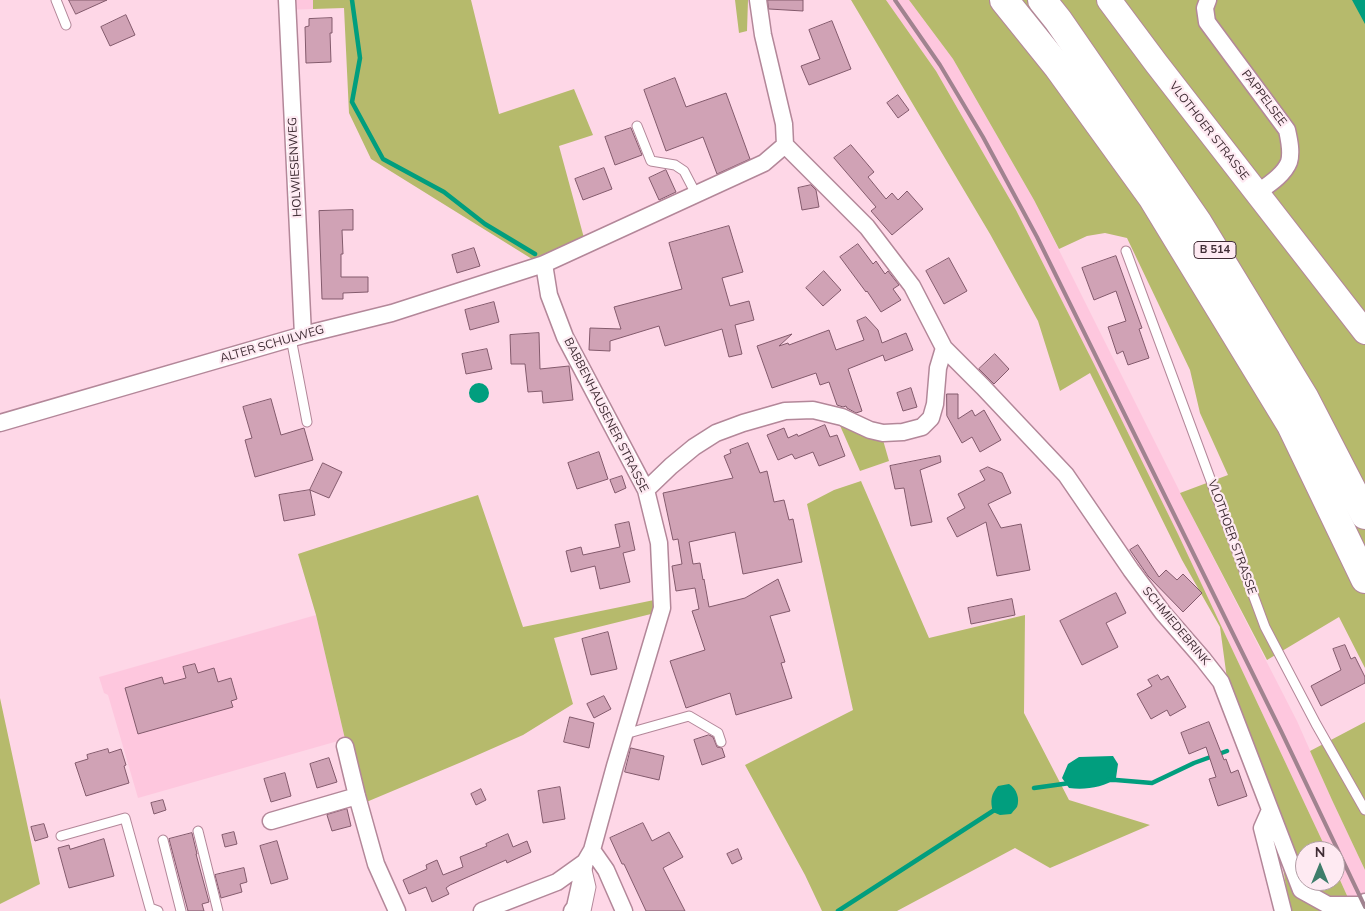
<!DOCTYPE html>
<html>
<head>
<meta charset="utf-8">
<style>
	body { margin:0 }
	#map { position:relative; width:1365px; height:911px; overflow:hidden; background:#fed7e7; font-family:Mulish,sans-serif }
	canvas { display:block }
	.north { position:absolute; left:1295px; top:841px; width:50px; height:50px; box-sizing:border-box; background:#feeaf2; border:1px solid #b29ea6; border-radius:50%; rotate:0deg; font-size:14px; font-weight:700; line-height:20px; text-align:center; color:#3f2c34 }
	.north::after { content:''; display:block; margin:auto; width:18px; height:22px; background:#3f7d6b; clip-path:polygon(50% 0,100% 100%,50% 72%,0 100%) }
</style>
</head>
<body>
<div id="map">
<canvas width="1365" height="911"></canvas>
<div class="north">N</div>
</div>
<script>
const c = document.querySelector('canvas').getContext('2d');
c.lineJoin = 'round';
function fillPath(path, color) { c.fillStyle = color; c.fill(path, 'evenodd'); }
function strokePath(path, color, width, dash) { c.strokeStyle = color; c.lineWidth = width; c.lineCap = dash ? 'butt' : 'round'; c.setLineDash(dash || []); c.stroke(path); }
function write(font, color, halo, rows, align = 'center') {
  c.font = font + ' Mulish,sans-serif'; c.lineWidth = 4.5; c.setLineDash([]); c.textBaseline = 'middle'; c.strokeStyle = halo; c.fillStyle = color; for (const [text, x, y, turn = 0] of rows) {
    c.save(); c.translate(x, y); c.rotate((+turn || 0) * Math.PI / 180); c.textAlign = isNaN(turn) ? turn : align; if (halo) c.strokeText(text, 0, 0); c.fillText(text, 0, 0); c.restore();
  }
}
const built = new Path2D(`
	M283 0H313V9L283 10Z
	M886 0H909L953 59 1034 200 1195 522 1297 721 1332 800 1365 870V911H1354L1335 869V851H1327L1178 534 1094 364 1016 210 936 71Z
	M316 615 345 739 138 798 108 695 104 693 99 677Z`);
const green = new Path2D(`
	M313 0H471L499 114 574 89 593 135 559 146 584 238 532 259 371 159 349 113 344 8 313 9Z
	M735 0H748L747 31 739 33Z
	M851 0H886L936 71 1016 210 1094 364 1178 534 1327 851H1305V881H1335V869L1354 911H1290L1274 812 1227 679 1220 627 1182 560 1090 373 1060 391 1038 321 990 234Z
	M909 0H1365V668L1339 617 1267 660 1180 493 1228 475 1200 413 1190 370 1127 238 1105 233 1087 236 1059 249 1034 200 953 59Z
	M838 421 883 440 889 461 860 471Z
	M861 481 929 638 1025 615 1024 713 1069 800 1150 825 1050 868 1015 848 897 911H822L805 875 745 765 853 710 807 504 834 490Z
	M478 495 523 627 659 599 655 613 554 638 573 704 523 735 464 761 364 803 345 739 316 615 298 554Z
	M0 698 40 884 0 904Z
	M1365 722V870L1332 800 1310 751Z`);
const water = new Path2D(`
	M1352 0H1365V24Z
	M469 393a10 10 0 1 1 20 0a10 10 0 1 1-20 0Z
	M1113 756 1118 764 1116 778C1104 788 1084 790 1069 788L1062 778 1068 764 1079 757Z
	M1009 784C1017 789 1020 799 1017 807 1016 808 1012 813 1011 814L1000 815 993 812C990 801 991 794 998 786Z`);
const stream = new Path2D(`
	M352 0 360 58 352 102 383 159 444 192 485 224 535 254
	M1108 780H1116L1152 783 1194 763 1227 751
	M1034 788 1070 783
	M838 911 996 809`);
const building = new Path2D(`
	M69 0H107L76 14Z
	M768 0H803V11L769 9Z
	M126 15 135 35 110 46 101 27Z
	M332 18V33H330L331 62 306 63 305 27 309 26V19Z
	M832 21 851 69 809 85 801 66 820 59 809 30Z
	M675 78 686 107 726 93 750 159 717 174 703 137 666 151 644 90Z
	M898 95 909 110 898 118 887 103Z
	M631 128 642 155 615 165 605 137Z
	M851 145 874 172 868 177 886 199 892 193 898 200 907 191 923 209 892 235 871 211 876 207 834 158Z
	M604 168 612 189 583 200 575 179Z
	M666 170 676 192 659 200 649 178Z
	M811 185 816 190 819 207 802 210 798 188Z
	M353 210V230H342L343 254H341V277H368V292L343 293V299H322L319 211Z
	M729 226 743 272 722 278 730 306 749 301 754 320 735 325 742 354 729 357 722 329 665 346 659 326 610 341V351L589 350 590 328 621 329 614 307 682 289 669 243Z
	M858 244 873 264 876 261 885 274 888 271 899 285 893 289 901 300 881 312 867 291 866 292 840 257Z
	M474 248 480 266 457 273 452 255Z
	M1116 256 1142 328 1139 329 1149 358 1128 365 1123 351 1117 354 1108 327 1126 321 1116 291 1094 300 1082 268Z
	M949 258 967 291 944 304 926 271Z
	M824 271 841 290 823 306 806 288Z
	M494 302 499 322 470 330 465 310Z
	M866 317 878 330 882 343 906 333 913 350 885 361 883 355 848 369 862 411 856 413 847 408 846 406 843 407 837 405 829 382 820 385 816 373 772 388 757 346 792 334 779 346 788 343 789 345 829 330 836 350 864 340 857 321Z
	M539 333 540 369 569 366 573 400 543 403 542 391 528 392 525 364H511L510 335Z
	M487 349 492 369 466 374 462 354Z
	M995 354 1009 369 994 384 979 369Z
	M911 388 917 407 903 411 897 393Z
	M947 394H958V419L972 410 975 416 984 410 1001 440 980 452 972 437 962 443 947 416Z
	M271 399 281 435 304 428 313 460 255 477 245 440 252 438 243 407Z
	M825 425 830 437 837 435 845 456 819 466 813 452 795 459 792 454 778 460 767 435 784 428 788 438 797 434 798 436Z
	M748 443 760 473 767 471 774 502 784 500 789 520 793 519 802 562 743 574 735 532 689 542 693 564 700 563 703 580 704 579 709 607 745 598 778 579 790 611 770 616 785 662 781 663 792 698 736 715 730 693 686 708 670 661 705 650 692 611 699 609 695 588 676 591 672 566 682 564 678 539 673 540 663 493 733 478 724 456 731 453 730 450Z
	M599 452 608 479 577 489 568 463Z
	M940 456 941 462 920 470 932 522 911 526 904 488 895 489 890 466Z
	M323 463 342 472 329 498 310 490Z
	M988 467 1002 473 1011 493 988 504 1001 528 1021 524 1030 570 997 576 986 522 957 537 947 518 965 508 958 494 985 480 980 471Z
	M622 476 626 488 615 493 610 480Z
	M310 490 315 515 284 521 279 495Z
	M629 522 635 550 623 553 630 582 600 589 595 566 571 572 566 551 581 547 583 555 620 547 615 525Z
	M1138 545 1159 577 1166 570 1177 580 1183 574 1202 593 1183 612 1148 576 1130 550Z
	M1116 593 1126 613 1106 623 1118 647 1082 665 1060 621Z
	M1012 599 1015 615 971 624 968 608Z
	M608 632 617 669 591 675 582 639Z
	M1345 645 1351 659 1355 657 1365 677V683L1321 706 1311 686 1341 670 1333 649Z
	M195 664 198 673 214 668 218 682 231 678 237 699 231 701 233 707 138 734 125 688 162 677 164 684 186 678 183 667Z
	M1158 675 1161 680 1168 676 1186 707 1170 716 1167 710 1151 719 1137 694 1152 686 1148 680Z
	M604 696 611 709 594 718 587 704Z
	M570 717 594 723 589 748 564 742Z
	M1209 722 1224 760 1226 759 1231 773 1238 770 1247 796 1218 806 1209 779 1216 777 1206 747 1189 754 1181 733Z
	M709 735 713 737 717 747 722 748 725 757 702 765 694 740Z
	M631 748 664 756 659 780 625 772Z
	M108 749 109 753 121 749 126 765 124 766 129 783 86 796 75 763 88 759 87 755Z
	M329 758 337 782 317 788 310 764Z
	M285 773 291 796 271 802 264 779Z
	M560 787 565 819 543 823 538 791Z
	M481 789 486 800 476 805 471 794Z
	M163 800 166 810 154 814 151 803Z
	M347 809 351 826 332 831 327 815Z
	M643 823 652 841 669 832 683 857 663 868 685 911H646L624 864H622L610 838Z
	M44 824 48 837 35 841 31 827Z
	M234 832 237 844 225 847 222 835Z
	M192 833 197 854H196L209 902 202 904 204 911H188L169 839Z
	M508 834 513 847 527 841 531 852 507 863 506 860 450 885 446 888 449 894 432 902 426 887 409 894 403 880 427 869 426 865 437 860 443 875 463 867 460 857 487 846 486 844Z
	M104 839 114 876 69 888 58 848 69 845 70 849Z
	M277 841 288 879 271 884 260 846Z
	M738 849 742 859 732 864 727 854Z
	M244 868 247 882 240 884 242 892 221 898 215 875Z`);
const service = new Path2D(`
	M56 0 66 25
	M637 126 651 161 675 165 684 171 696 194
	M1126 251 1265 627 1316 724 1365 810
	M291 338 307 422
	M625 734 689 716 718 733 721 742
	M198 831 218 911
	M61 836 125 818 150 908 158 911
	M163 840 181 911
	M586 911 591 887 587 870`);
const minor = new Path2D(`
	M287 0 303 335
	M758 0 763 35 784 124 785 145 867 227 912 286 944 348 983 387 1066 475 1131 570 1163 613 1203 659 1221 682 1301 890 1328 905H1360L1365 902
	M1208 0 1205 8 1207 22 1287 130C1289 139 1292 152 1289 162 1284 175 1268 185 1257 193
	M0 423 303 335 392 313 544 264 764 163 785 145
	M646 490 671 466 694 447 716 433 743 423 785 411 813 410 842 417 870 430 883 433 903 432 922 427 931 418 935 404 938 368 944 348
	M345 746 357 796 376 864 397 911
	M1270 810 1262 828 1283 911
	M271 821 357 796
	M592 850 606 870 624 911
	M482 911 557 882 585 862 592 850 615 766 662 608 659 543 646 490 565 337 549 295 544 264
	M572 911 575 907 585 862`);
const secondary = new Path2D(`
	M1109 0 1156 63 1365 332`);
const trunk = new Path2D(`
	M1004 0 1058 67 1152 197 1291 425 1365 579`);
const motorway = new Path2D(`
	M1042 0 1058 20 1198 223 1304 397 1365 515`);
const rail = new Path2D(`
	M895 0 940 65 983 137 1037 237 1281 731 1365 907`);
const shields = [
	[1215,250,42]
];
const shieldNames = [
	["B 514",1215,250]
];
const streetNames = [
	["PAPPELSEE",1264,98,53],
	["VLOTHOER STRASSE",1209,131,52],
	["HOLWIESENWEG",295,167,-93],
	["ALTER SCHULWEG",272,344,-16],
	["BABBENHAUSENER STRASSE",606,415,63],
	["VLOTHOER STRASSE",1232,537,70],
	["SCHMIEDEBRINK",1176,626,50]
];
fillPath(built, '#fec7de');
fillPath(green, '#b6ba6c');
fillPath(water, '#019e7e');
strokePath(stream, '#019e7e', 4.5);
fillPath(building, '#d0a2b5');
strokePath(building, '#835a6c', 1);
strokePath(service, '#b38799', 11);
strokePath(minor, '#b38799', 19);
strokePath(secondary, '#b38799', 26);
strokePath(trunk, '#b38799', 30);
strokePath(motorway, '#b38799', 30);
strokePath(service, '#fff', 9);
strokePath(minor, '#fff', 16);
strokePath(secondary, '#fff', 24);
strokePath(trunk, '#fff', 28);
strokePath(motorway, '#fff', 28);
strokePath(rail, '#a0838f', 4);
for (const [x, y, w] of shields) { const box = new Path2D(); box.roundRect(x - w / 2, y - 8.5, w, 17, 4); c.fillStyle = '#feeaf2'; c.fill(box); strokePath(box, '#3f2c34', 1); }
write('bold 11px', '#3f2c34', null, shieldNames);
write('12px', '#3f2c34', '#feeaf2', streetNames);
</script>
</body>
</html>
